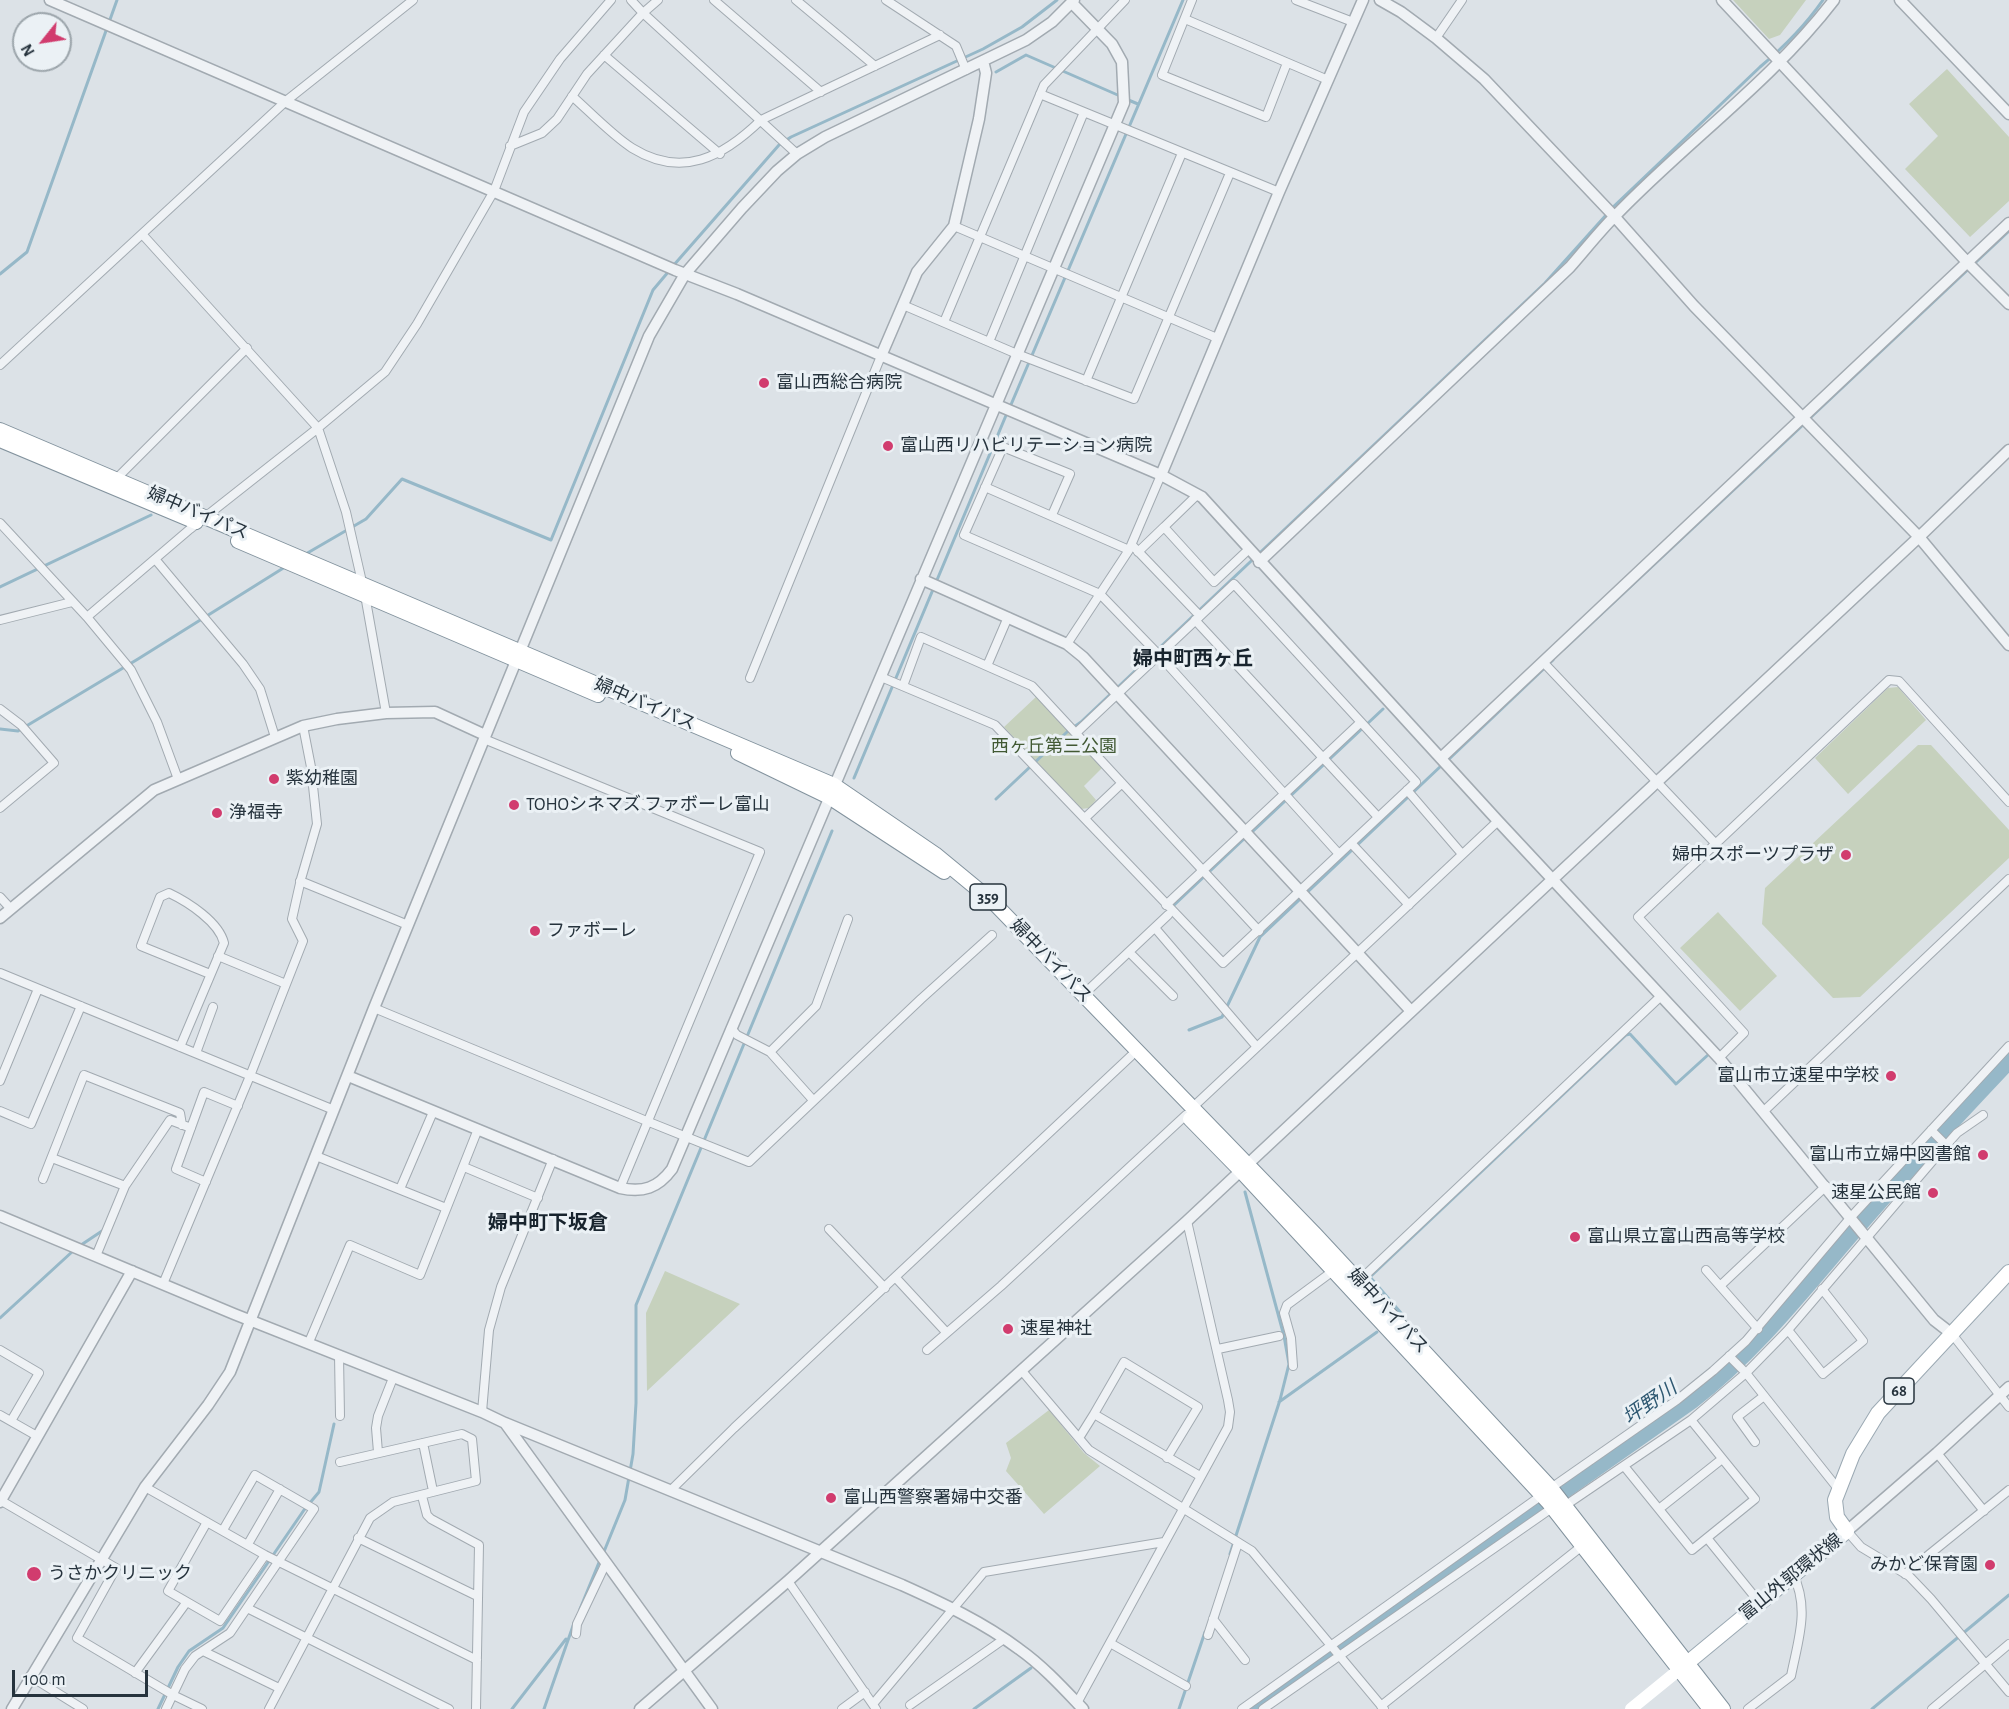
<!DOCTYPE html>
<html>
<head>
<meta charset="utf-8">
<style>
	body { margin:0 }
	#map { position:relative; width:2009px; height:1709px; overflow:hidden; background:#dce2e7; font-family:"Alegreya Sans",sans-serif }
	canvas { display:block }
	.north { position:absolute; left:12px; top:12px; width:60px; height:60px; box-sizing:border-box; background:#ebf1f5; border:2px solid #9ca5ab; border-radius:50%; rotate:240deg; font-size:16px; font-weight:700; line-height:24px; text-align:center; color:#26333d }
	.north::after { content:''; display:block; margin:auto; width:21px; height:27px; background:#d13c6e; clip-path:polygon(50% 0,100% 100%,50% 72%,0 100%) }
	.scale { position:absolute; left:12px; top:1670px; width:136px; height:27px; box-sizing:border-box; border:3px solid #26333d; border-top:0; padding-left:8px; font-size:18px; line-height:21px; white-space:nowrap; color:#26333d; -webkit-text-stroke:4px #ebf1f5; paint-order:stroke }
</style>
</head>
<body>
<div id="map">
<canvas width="2009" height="1709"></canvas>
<div class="north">N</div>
<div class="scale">100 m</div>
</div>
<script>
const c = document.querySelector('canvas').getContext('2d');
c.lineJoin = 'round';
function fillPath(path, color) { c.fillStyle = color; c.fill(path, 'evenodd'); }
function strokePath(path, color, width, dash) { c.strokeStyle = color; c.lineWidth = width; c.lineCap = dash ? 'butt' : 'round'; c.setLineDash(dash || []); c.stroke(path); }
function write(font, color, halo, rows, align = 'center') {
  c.font = font + ' "Alegreya Sans","Noto Sans JP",sans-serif'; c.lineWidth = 6; c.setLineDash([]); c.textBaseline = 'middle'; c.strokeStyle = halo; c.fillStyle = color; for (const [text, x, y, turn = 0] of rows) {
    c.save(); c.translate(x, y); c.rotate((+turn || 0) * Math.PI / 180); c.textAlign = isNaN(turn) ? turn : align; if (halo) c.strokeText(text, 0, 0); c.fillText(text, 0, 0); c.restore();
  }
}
const green = new Path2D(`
	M1733 0H1806L1780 35 1769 39Z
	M1947 69 2009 137V201L1970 237 1905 169 1938 136 1909 104Z
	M1898 687 1926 720 1848 794 1815 758 1888 688Z
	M1037 696 1103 767 1084 786 1096 800 1089 808 1081 809 1004 727Z
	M1918 745H1931L2009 830V858L1860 997 1833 998 1762 924 1765 888Z
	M1718 912 1777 976 1740 1011 1680 948Z
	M665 1271 740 1304 647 1391 646 1313Z
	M1049 1410 1084 1453 1100 1466 1044 1514 1006 1471 1011 1458 1006 1443Z`);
const stream = new Path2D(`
	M996 72 1026 55 1120 96
	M1126 99 1138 104
	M1611 209 1760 67C1784 47 1805 26 1823 0
	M673 266 779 145 791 137 983 49 1022 27 1057 0
	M0 274 27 252 117 0
	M1010 407 1183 0
	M1809 419 2009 231
	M304 555 366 519 402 479 551 540 653 290 669 271
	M0 587 151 515
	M1564 649 1804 424
	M0 729 18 731 138 659 285 567
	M1447 761 1553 660
	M854 778 1007 413
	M996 799 1067 732 1081 722 1545 283 1607 214
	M1251 833 1383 709
	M1172 907 1246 837
	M1189 1030 1222 1017 1260 937 1442 765
	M81 1245 102 1231
	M1401 1313 1370 1277 1626 1035 1630 1034 1676 1084 1709 1054
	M0 1318 73 1251
	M1279 1402 1377 1332
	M603 1554 625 1500 633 1454 636 1403V1305L832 831
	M1230 1554 1280 1400 1289 1364 1284 1336 1245 1192
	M580 1609 600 1560
	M158 1709 178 1667 189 1651 223 1628 304 1510 319 1492 334 1424
	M512 1709 566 1639
	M544 1709 574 1623
	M974 1709 1031 1668
	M1179 1709 1205 1632
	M1872 1709 2009 1595`);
const river = new Path2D(`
	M1254 1709 1692 1401C1756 1351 1803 1290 1855 1230 1905 1172 1957 1116 2009 1061`);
const minor = new Path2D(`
	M631 0 643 13 797 154
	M714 0 821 92
	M796 0 875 66
	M886 0 956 46 966 70
	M1192 0 1162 75 1266 117 1287 63
	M1296 0 1353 22
	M1185 19 1328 80
	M1436 38 1462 0
	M604 55 720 154
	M1040 94 1279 192
	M572 96C590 112 613 136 632 148 682 179 723 157 761 120L940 35
	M510 146 542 133 557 119 587 74 643 13 658 0
	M954 226 1217 338
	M142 234 318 428 346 512 362 582
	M903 305 1017 354 1134 399 1230 173
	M944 322 1044 85 1125 0
	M989 342 1084 112
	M0 365 286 101 413 0
	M1086 381 1182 153
	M117 478 247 348
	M985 487 1129 550
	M1197 495 1164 527 1214 582 1248 550
	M1052 515 1070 474 1003 447 964 535 1100 594 1158 654 1339 854
	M0 523 87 617 131 670 157 722 178 779
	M1132 545 1200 616
	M1138 552 1164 527
	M155 559 243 664 260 689 275 737
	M365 595 386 713
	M87 617 190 529 318 428 385 372 417 324 494 191 524 112 560 59 611 0
	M0 620 72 602
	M1195 620 1378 817
	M1067 644 1129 550 1161 475
	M1544 663 1715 843
	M987 666 1008 617
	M881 677 995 725 1223 963 1416 782 1234 584 1076 733
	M750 678 881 356
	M903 686 921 637 1032 686 1259 931
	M0 709 21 725 54 763 0 808
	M484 739 760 852 620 1188
	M1407 790 1462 854
	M1085 818 1122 783
	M1351 843 1409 905
	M300 881 408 925
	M0 897 11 909
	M1166 905 1361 722
	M1155 928 1257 1047
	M1129 952 1173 996
	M218 956 286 984
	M0 973 334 1110
	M1083 995 1168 915
	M374 1008 649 1122 749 1162 921 999 992 935
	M731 1028 737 1035 770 1052 813 1100
	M180 1047 224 943C219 922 188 902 169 893L160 897 141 946 210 974
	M770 1052 816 1006 848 919
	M196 1053 213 1007
	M1719 1058 1744 1033 1638 917 1889 680 1899 681 2009 802
	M0 1081 38 989
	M1192 1108 1498 821
	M0 1111 31 1124 81 1006
	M1764 1111 2009 879
	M1931 1130 1946 1145
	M316 1156 446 1208
	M52 1158 125 1186
	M464 1167 538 1198
	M43 1179 84 1075 180 1113 182 1125
	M206 1182 176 1169 204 1092 238 1106
	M400 1189 433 1112
	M829 1229 885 1288
	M96 1256 125 1186 170 1120 191 1128
	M1706 1270 1758 1329
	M896 1278 946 1332
	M1360 1280 1661 996
	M163 1284 250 1076 303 941 292 919 301 879 317 824 311 767 303 726
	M1720 1286 1826 1186
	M1788 1330 1823 1374 1863 1341 1822 1289
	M1952 1334 2009 1407
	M309 1342 350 1245 420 1275 478 1129
	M1218 1349 1279 1336
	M0 1350 39 1373 11 1421
	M927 1350 1001 1286 1186 1115
	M339 1355 340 1416
	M1729 1356 1746 1373 1839 1490
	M1293 1366 1291 1338 1284 1313 1287 1305 1333 1271
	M1022 1371 1089 1450 1252 1551 1384 1709
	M482 1412 489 1330 501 1287 553 1159
	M1094 1414 1124 1362 1198 1407 1167 1458
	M0 1415 37 1436
	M1079 1438 1094 1414 1200 1476
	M1755 1442 1737 1417 1764 1396
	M423 1443 433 1491
	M378 1452 376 1428 378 1416 393 1378
	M1937 1453 1984 1511
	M1624 1466 1692 1550 1755 1499 1691 1420
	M145 1487 265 1555 477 1660
	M1551 1488 1677 1400 1713 1371 1746 1341 1851 1217 2009 1046
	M670 1491 734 1428 1131 1056
	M422 1496 427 1515 431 1519 479 1545 476 1709
	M0 1500 116 1568 77 1638 173 1695 202 1709
	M1566 1505 1691 1420 1746 1373 1788 1330 1941 1151 1957 1133 1983 1115
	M1659 1509 1722 1459
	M207 1522 168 1591 220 1621 265 1555
	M1847 1531 1861 1547 1909 1576 1931 1599 2009 1692
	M358 1538 477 1596
	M1707 1538 1759 1602
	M248 1544 280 1489
	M1905 1574 2009 1490
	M788 1581 876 1709
	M247 1608 449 1709
	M1213 1619 1245 1660
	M576 1634 577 1624 606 1563
	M1208 1635 1238 1543
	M1110 1643 1186 1686
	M203 1651 279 1688
	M135 1673 186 1603
	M30 1676 83 1709
	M1077 1703 1228 1427 1230 1412 1228 1400 1187 1221
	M873 1704 984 1572 1164 1542
	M910 1705 1004 1639
	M1381 1706 1582 1546
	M166 1709 185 1669 195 1656 230 1633 314 1509 255 1475 223 1530
	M269 1709 370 1518 393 1502 476 1481 472 1439 462 1434 340 1462
	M842 1709 865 1692
	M1242 1709 1542 1495
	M1263 1709 1552 1508
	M1748 1709 1791 1676C1798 1640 1810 1609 1793 1574
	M1932 1709 2009 1644`);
const tertiary = new Path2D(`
	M50 0 675 270 737 294 1161 475 1202 497 1498 821 1719 1058 1934 1320 1952 1334
	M1380 0 1401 12 1436 38 1484 79 1614 216 1694 306 1919 537 2009 645
	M1722 0 1968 263 2009 304
	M1900 0 2009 114
	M881 356 917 272 954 226 979 119 986 73 983 61
	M1161 475 1279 192 1363 0
	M1259 562 1570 267C1585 250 1599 232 1615 216 1686 142 1771 82 1834 0
	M921 579 1067 644 1083 657 1411 1011
	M1441 758 2009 223
	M0 918 154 790 303 726 337 719 386 713 435 712 485 735
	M348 1076 620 1188C643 1193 658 1188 672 1169L1124 103 1122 62 1112 44 1072 3
	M0 1216 234 1314 482 1412 505 1423 902 1585C942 1603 983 1622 1019 1649 1043 1666 1063 1688 1083 1709
	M505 1423 712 1709
	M0 1502 132 1271
	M1847 1531 1937 1453 2009 1387
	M12 1709 145 1487 208 1405 230 1372 374 1008 649 336 685 274 742 208 777 171 797 154 825 137 1026 40 1052 22 1074 0
	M640 1709 788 1581 1187 1221 1919 537 2009 450`);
const secondary = new Path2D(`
	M1631 1709 1680 1669`);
const primary = new Path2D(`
	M1680 1669 1847 1531 1837 1517 1835 1500 1853 1454 1878 1413 2009 1272`);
const trunk = new Path2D(`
	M0 430 834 785 935 854 992 901 1315 1234 1551 1488 1723 1709
	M0 440 196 522
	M238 541 598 695
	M738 753 829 797 944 872
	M1190 1119 1240 1170 1548 1502 1710 1709`);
const markers = [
	[764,383,6,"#d13c6e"],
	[888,446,6,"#d13c6e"],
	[274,779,6,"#d13c6e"],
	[514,805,6,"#d13c6e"],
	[217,813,6,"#d13c6e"],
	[1846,855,6,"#d13c6e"],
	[535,931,6,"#d13c6e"],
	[1891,1076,6,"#d13c6e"],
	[1983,1155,6,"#d13c6e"],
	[1933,1193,6,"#d13c6e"],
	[1575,1237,6,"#d13c6e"],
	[1008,1329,6,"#d13c6e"],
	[831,1498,6,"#d13c6e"],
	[1990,1565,6,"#d13c6e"],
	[34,1574,8,"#d13c6e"]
];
const shields = [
	[988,897,36],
	[1899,1391,30]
];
const shieldNames = [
	["359",988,897],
	["68",1899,1391]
];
const poiNames = [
	["富山西総合病院",776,383],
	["富山西リハビリテーション病院",900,446],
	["紫幼稚園",286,779],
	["TOHOシネマズ ファボーレ富山",526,805],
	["浄福寺",229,813],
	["婦中スポーツプラザ",1834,855,"right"],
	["ファボーレ",547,931],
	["富山市立速星中学校",1879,1076,"right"],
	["富山市立婦中図書館",1971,1155,"right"],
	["速星公民館",1921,1193,"right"],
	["富山県立富山西高等学校",1587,1237],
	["速星神社",1020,1329],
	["富山西警察署婦中交番",843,1498],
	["みかど保育園",1978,1565,"right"],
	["うさかクリニック",48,1574]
];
const streetNames = [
	["婦中バイパス",198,513,23],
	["婦中バイパス",645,704,23],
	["婦中バイパス",1051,961,46],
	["婦中バイパス",1388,1311,47],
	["富山外郭環状線",1791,1577,-39]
];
const parkNames = [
	["西ヶ丘第三公園",1054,747]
];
const neighbourhoodNames = [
	["婦中町西ヶ丘",1193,659],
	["婦中町下坂倉",548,1223]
];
const waterNames = [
	["坪野川",1650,1403,-35]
];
fillPath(green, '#c6d1bd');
strokePath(stream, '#96b8c8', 3);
strokePath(river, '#96b8c8', 16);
strokePath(minor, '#a2aab1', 10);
strokePath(tertiary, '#a2aab1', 13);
strokePath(primary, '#9ba9b3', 16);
strokePath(trunk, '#83939e', 16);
strokePath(minor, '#eff2f5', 8);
strokePath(tertiary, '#eff2f5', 10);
strokePath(secondary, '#fff', 12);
strokePath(primary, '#fff', 14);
strokePath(trunk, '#fff', 14);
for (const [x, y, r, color] of markers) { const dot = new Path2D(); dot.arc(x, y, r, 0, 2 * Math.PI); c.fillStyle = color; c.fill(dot); strokePath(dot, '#ebf1f5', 2); }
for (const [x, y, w] of shields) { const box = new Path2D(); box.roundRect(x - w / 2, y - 13, w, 26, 4.5); c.fillStyle = '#ebf1f5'; c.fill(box); strokePath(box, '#26333d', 1.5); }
write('bold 16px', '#26333d', null, shieldNames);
write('18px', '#26333d', '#ebf1f5', poiNames, 'left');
write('18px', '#26333d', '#ebf1f5', streetNames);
write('18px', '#415933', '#ebf1f5', parkNames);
write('bold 20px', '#18242e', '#ebf1f5', neighbourhoodNames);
write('italic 20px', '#2f5972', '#ebf1f5', waterNames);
</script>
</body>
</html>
